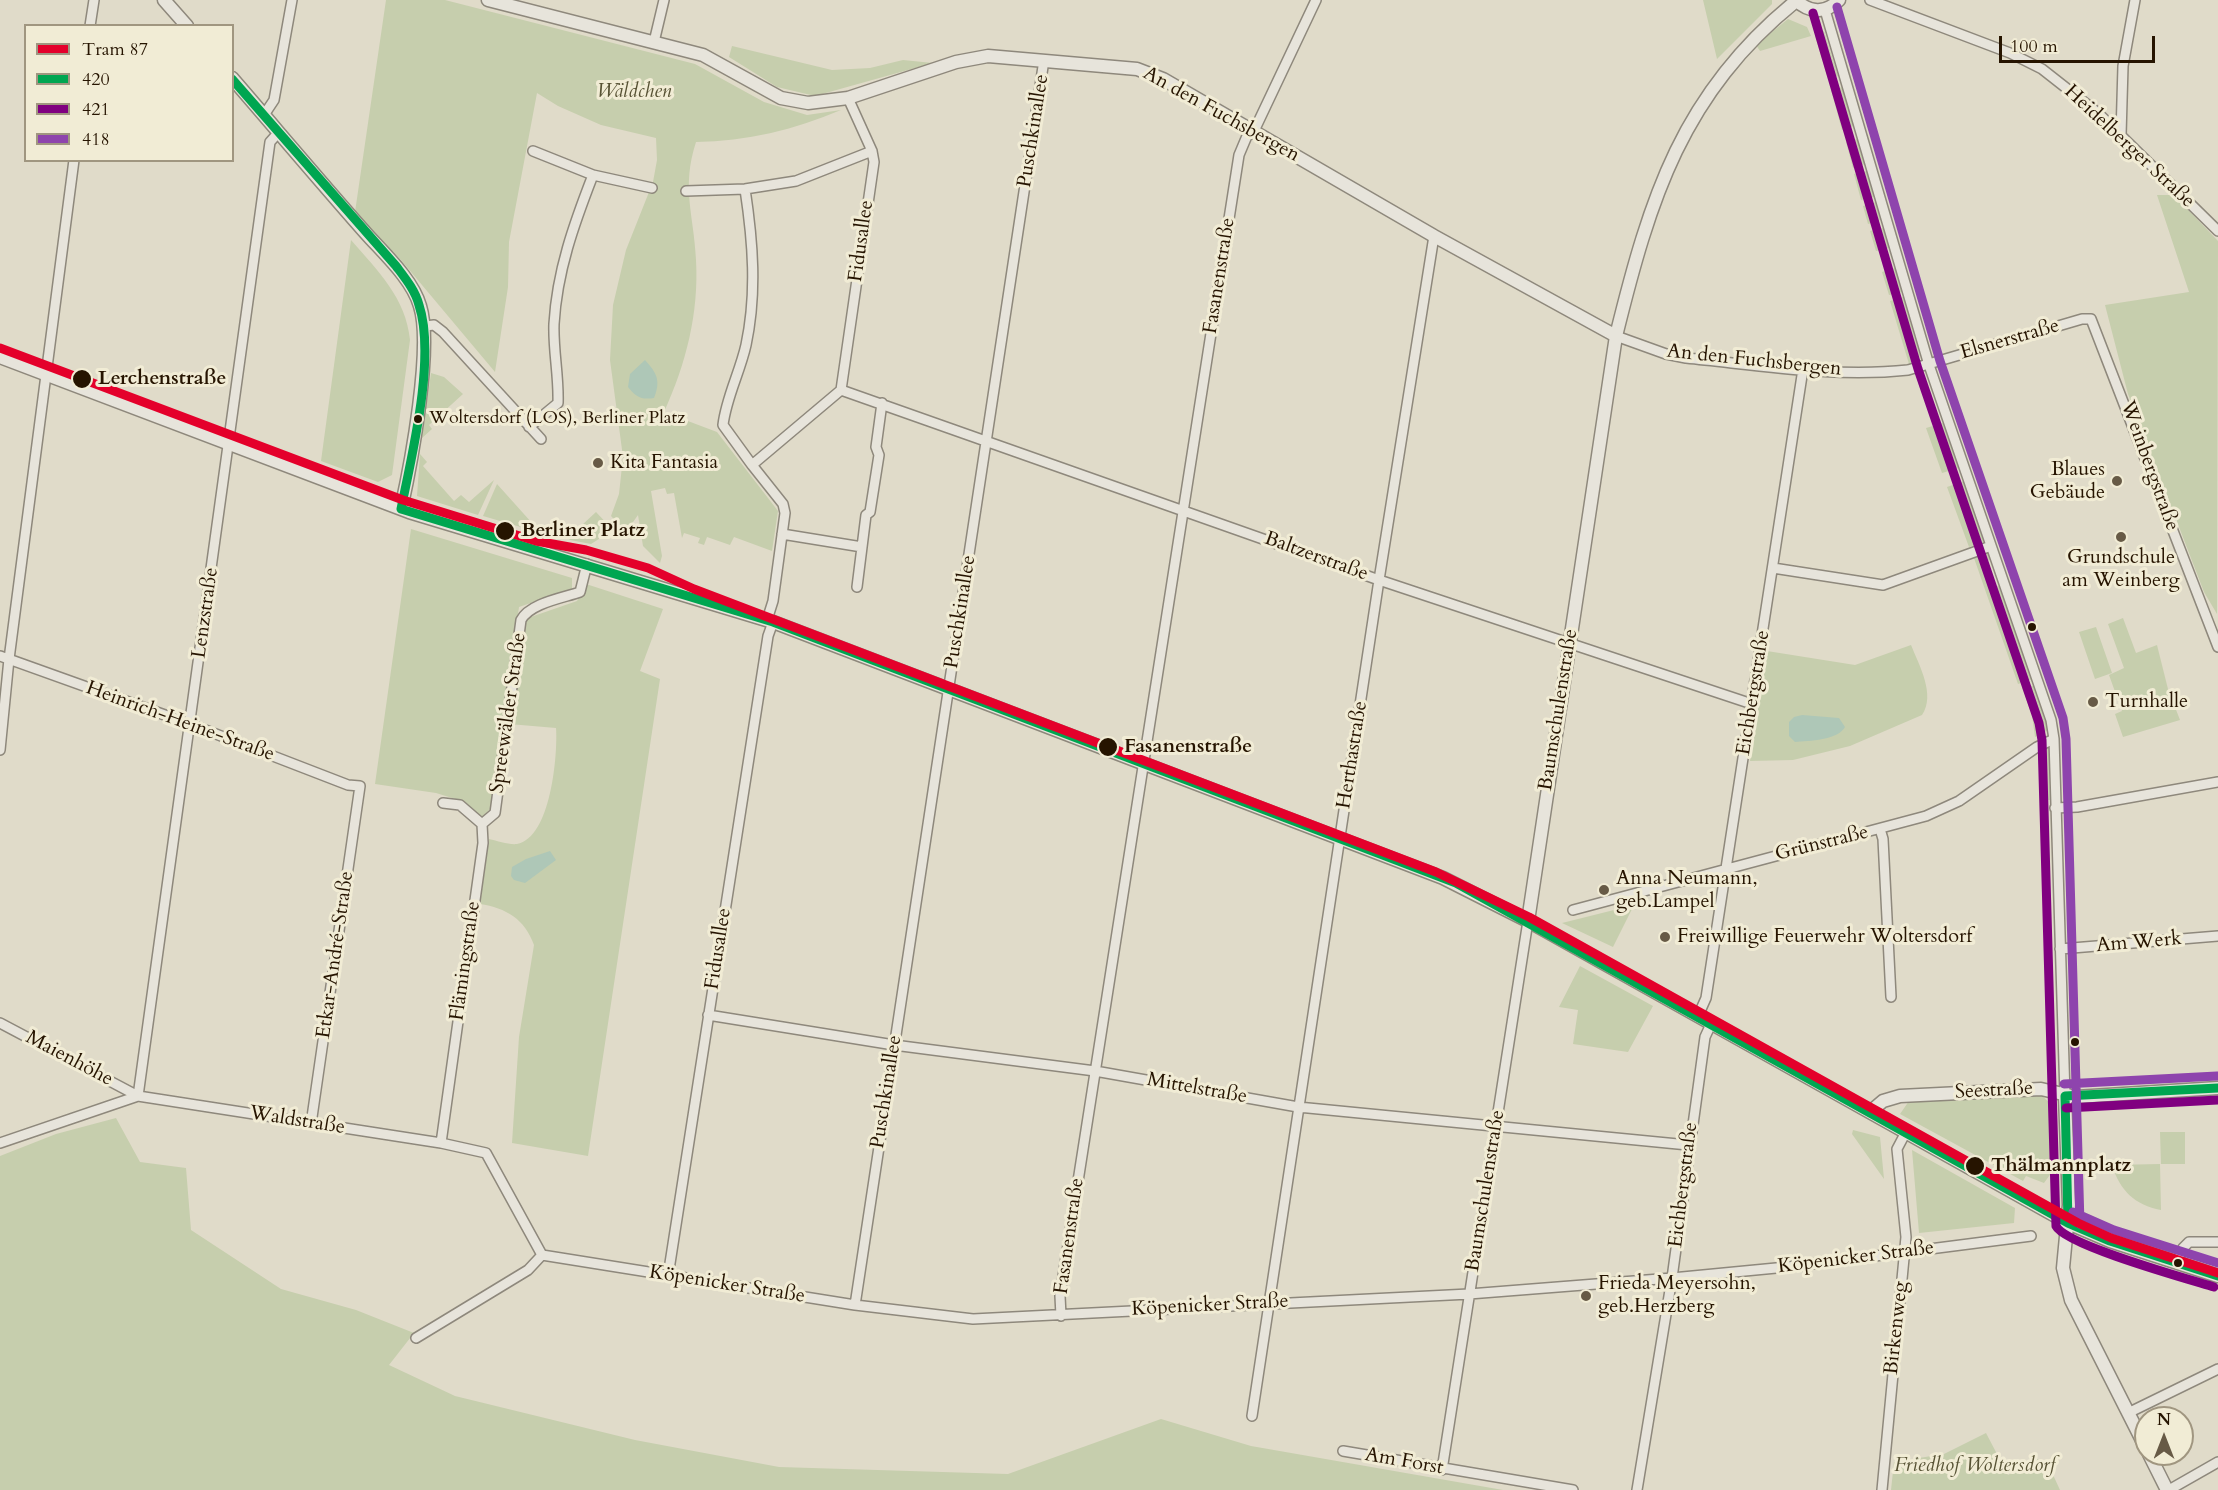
<!DOCTYPE html>
<html>
<head>
<meta charset="utf-8">
<style>
	body { margin:0 }
	#map { position:relative; width:2218px; height:1490px; overflow:hidden; background:#e0dbc9; font-family:Cardo,serif }
	canvas { display:block }
	.legend { position:absolute; left:24px; top:24px; width:210px; height:138px; box-sizing:border-box; background:#f1ecd5; border:2px solid #a09680; margin:0; padding:8px 10px; list-style:none; font-size:18px; color:#261400 }
	.legend li { display:flex; align-items:center; gap:12px; height:30px }
	.legend b { width:30px; border:2px solid #a09680 }
	.north { position:absolute; left:2134px; top:1406px; width:60px; height:60px; box-sizing:border-box; background:#f1ecd5; border:2px solid #a09680; border-radius:50%; rotate:0deg; font-size:16px; font-weight:700; line-height:24px; text-align:center; color:#261400 }
	.north::after { content:''; display:block; margin:auto; width:21px; height:27px; background:#675a46; clip-path:polygon(50% 0,100% 100%,50% 72%,0 100%) }
	.scale { position:absolute; left:1999px; top:36px; width:156px; height:27px; box-sizing:border-box; border:3px solid #261400; border-top:0; padding-left:8px; font-size:18px; line-height:21px; white-space:nowrap; color:#261400; -webkit-text-stroke:4px #f1ecd5; paint-order:stroke }
</style>
</head>
<body>
<div id="map">
<canvas width="2218" height="1490"></canvas>
<ul class="legend">
<li><b style="height:8px;background:#e4002b"></b>Tram 87</li>
<li><b style="height:8px;background:#00a651"></b>420</li>
<li><b style="height:8px;background:#800080"></b>421</li>
<li><b style="height:8px;background:#8e44ad"></b>418</li>
</ul>
<div class="north">N</div>
<div class="scale">100 m</div>
</div>
<script>
const c = document.querySelector('canvas').getContext('2d');
c.lineJoin = 'round';
function fillPath(path, color) { c.fillStyle = color; c.fill(path, 'evenodd'); }
function strokePath(path, color, width, dash) { c.strokeStyle = color; c.lineWidth = width; c.lineCap = dash ? 'butt' : 'round'; c.setLineDash(dash || []); c.stroke(path); }
function write(font, color, halo, rows, align = 'center') {
  c.font = font + ' Cardo,serif'; c.lineWidth = 6; c.setLineDash([]); c.textBaseline = 'middle'; c.strokeStyle = halo; c.fillStyle = color; for (const [text, x, y, turn = 0] of rows) {
    c.save(); c.translate(x, y); c.rotate((+turn || 0) * Math.PI / 180); c.textAlign = isNaN(turn) ? turn : align; if (halo) c.strokeText(text, 0, 0); c.fillText(text, 0, 0); c.restore();
  }
}
const green = new Path2D(`
	M386 0H445L695 64 764 102 807 115 841 110C794 130 747 141 696 142 681 188 694 215 696 260 699 313 686 364 664 412L717 432 778 511 772 551 734 537 730 545 707 537 704 545 698 543 700 538 684 533 682 538 674 493 667 494 665 488 651 491 662 556 660 563 643 546 638 515 626 532 611 516 619 494 623 457 610 360 613 305 626 250 653 182 657 160 656 138 601 125 558 106 537 93 509 242 508 287 495 372 401 260 355 212Z
	M1703 0H1772V4L1717 59Z
	M1788 19 1807 27 1811 36 1760 51 1756 45Z
	M1824 31 1838 76 1828 79 1815 36Z
	M732 46 832 70 870 68 903 60 933 63 815 96 777 87 729 57Z
	M1843 87 1854 126 1842 130 1831 90Z
	M1857 139 1865 164 1853 168 1846 142Z
	M1867 171 1874 197 1861 200 1854 174Z
	M2157 195H2174L2218 241 2217 614 2204 592 2128 394 2105 305 2189 292Z
	M1876 202 1881 220 1868 224 1863 206Z
	M1883 228 1889 248 1876 251 1870 231Z
	M351 240C378 271 406 298 410 340L392 475 378 482 321 461Z
	M1895 268 1902 292 1889 295 1882 272Z
	M1903 297 1920 356 1917 362 1909 364 1890 301Z
	M431 373 444 377 463 394 429 425 432 429 422 438Z
	M1943 423 1959 468 1942 473 1926 428Z
	M420 454 427 462 423 466 454 501 461 495 469 502 494 480 478 515 417 496Z
	M1964 481 1985 541 1969 547 1947 487Z
	M497 484 541 533 483 516Z
	M596 512 613 530 591 544 570 540 568 538Z
	M411 529 572 578V589L519 607 492 807 482 817 462 801 436 793 375 784Z
	M1988 553 1990 560 1987 561 1996 587 2000 585 2033 679 2018 684 1974 558Z
	M586 584 663 609 640 671 660 679 588 1156 512 1143 519 1037 534 945C525 919 506 908 480 904L489 839C498 841 509 845 517 844 551 838 558 754 556 728L509 724 525 619 577 601Z
	M2123 618 2136 653 2157 645 2168 689 2180 720 2123 737 2115 714 2122 711 2109 675 2124 668 2108 624Z
	M2096 627 2112 673 2095 679 2079 632Z
	M1911 645C1919 665 1936 695 1922 715L1850 746 1793 760 1750 761 1767 651 1855 665Z
	M2035 685 2049 730 2035 737 2032 715 2022 688Z
	M2044 749H2049L2050 800H2041L2040 753Z
	M1634 905 1613 947 1562 923Z
	M1580 966 1653 1006 1628 1052 1573 1044 1578 1010 1559 1007Z
	M2040 1094 2053 1106 2052 1172 2044 1183 2026 1176 2023 1181 1900 1114 1909 1101Z
	M116 1118 140 1162 186 1168 191 1230 281 1289 356 1310 414 1333 389 1365 455 1396 635 1440 779 1467 1008 1474 1161 1419 1251 1446 1503 1490H0V1156L56 1134Z
	M1853 1130 1880 1137 1884 1179 1852 1134Z
	M2160 1132H2185V1164H2161Z
	M1912 1150 2015 1208 2014 1223 1919 1233Z
	M2160 1164 2161 1210C2135 1205 2120 1191 2112 1165Z
	M2080 1210 2103 1221 2099 1229 2088 1225Z
	M2139 1241 2176 1246 2170 1254 2137 1244Z
	M1986 1433 2008 1475 2038 1459 2054 1477 2060 1490H1891L1894 1462 1944 1454Z`);
const water = new Path2D(`
	M645 360C657 373 661 381 654 398 641 400 636 397 628 387L630 374Z
	M1802 715 1839 718 1845 727C1838 740 1809 741 1795 742L1789 736V722L1794 717Z
	M550 851 556 860 525 883 514 880 511 876 512 867 526 859Z`);
const minor = new Path2D(`
	M1870 0 2010 53 2042 69 2098 113 2218 231
	M1825 10 1929 365 2051 720 2054 739 2065 1096
	M90 26 94 0
	M654 42 664 0
	M264 115 274 100 292 0
	M2121 135 2123 66 2135 0
	M533 151 593 175 652 188
	M745 189C753 242 757 293 746 345 740 372 726 398 723 425L752 465
	M686 191 745 189 796 181 872 151
	M425 326 434 325 443 332 541 439
	M1616 336 1666 354 1686 358C1758 365 1835 378 1908 370L2082 319H2091L2218 647
	M841 390 1379 580 1752 704
	M529 427 558 403C559 376 553 350 554 324 557 271 574 224 593 175
	M782 534 862 547
	M1773 568 1883 585 1991 546
	M857 587 866 515 870 512 879 455 876 447 882 403
	M767 620 773 601 785 513 783 504 752 465 841 390 874 162 872 151 848 98
	M0 656 190 724 348 785 360 786 311 1124
	M0 750 9 659 74 160
	M2055 808 2077 807 2218 782
	M482 824 495 813 521 620C530 603 563 598 580 592L587 564
	M1880 829 1883 839 1891 997
	M1573 910 1926 816 1959 801 2037 747 2054 739
	M2060 949 2218 936
	M708 1015 894 1045 1095 1071 1298 1107 1688 1145
	M1698 1016 1706 998 1803 369
	M0 1023 138 1096 270 142 279 132
	M0 1143 138 1096 441 1143 486 1153 542 1255
	M441 1143 483 843 482 824 460 805 443 803
	M2177 1263 2183 1248 2189 1242H2218
	M668 1276 768 636 773 622
	M855 1305 1044 60
	M1061 1316 1060 1296 1239 155 1247 136 1254 131 1316 0
	M416 1338 528 1270 542 1255 855 1305 973 1319 1469 1294 1672 1278 1797 1266 2031 1236
	M2128 1413 2218 1369
	M1252 1416 1379 580 1434 236
	M1343 1451 1573 1490
	M1442 1470 1528 921
	M1637 1490 1672 1278 1705 1037 1711 1024
	M1882 1490 1906 1237 1897 1149 1906 1132
	M2169 1490 2218 1462`);
const tertiary = new Path2D(`
	M164 0 187 26
	M488 0 703 55 781 98 808 103 848 98 956 62 988 56 1137 69 1163 79 1434 236 1616 336
	M1796 0C1809 13 1826 14 1839 0
	M232 78C276 129 319 180 363 230 382 252 412 278 420 306 433 347 411 464 401 509
	M0 357 409 512 773 622 1443 878 1528 921 2068 1223 2110 1241 2218 1276
	M1528 921 1616 336C1650 198 1682 93 1796 1
	M2065 1096 2069 1205 2063 1268 2071 1300 2146 1448
	M1870 1112 1883 1101 1900 1096 2041 1089 2076 1097 2218 1088
	M2149 1454 2167 1490`);
const bus1 = new Path2D(`
	M232 79 396 266C405 278 415 290 419 305 436 357 412 455 401 509
	M401 509 773 622 1456 883 2068 1223 2110 1241 2218 1276
	M2068 1223 2065 1096 2218 1088`);
const bus2 = new Path2D(`
	M1813 13 1918 369 2039 723 2042 740 2056 1226C2065 1245 2188 1279 2214 1287
	M2066 1108 2218 1100`);
const bus3 = new Path2D(`
	M1837 7 1940 361 2063 718 2066 739 2080 1224
	M2064 1084 2217 1076
	M2073 1212 2114 1230 2218 1263`);
const tram1 = new Path2D(`
	M0 348 403 500 536 541 586 550 648 568 694 589 1436 872 1529 917 2078 1223 2111 1238 2218 1273`);
const markers = [
	[82,379,10,"#261400"],
	[418,419,5,"#261400"],
	[598,463,6,"#675a46"],
	[2117,481,6,"#675a46"],
	[505,531,10,"#261400"],
	[2121,537,6,"#675a46"],
	[2032,627,5,"#261400"],
	[2093,702,6,"#675a46"],
	[1108,747,10,"#261400"],
	[1604,890,6,"#675a46"],
	[1665,937,6,"#675a46"],
	[2075,1042,5,"#261400"],
	[1975,1166,10,"#261400"],
	[2178,1263,5,"#261400"],
	[1586,1296,6,"#675a46"]
];
const busNames = [
	["Woltersdorf (LOS), Berliner Platz",429,419]
];
const parkNames = [
	["Wäldchen",634,92],
	["Friedhof Woltersdorf",1975,1466]
];
const streetNames = [
	["An den Fuchsbergen",1221,115,29],
	["Puschkinallee",1034,131,-81],
	["Heidelberger Straße",2129,147,43],
	["Fidusallee",862,241,-82],
	["Fasanenstraße",1220,276,-81],
	["Elsnerstraße",2010,340,-16],
	["An den Fuchsbergen",1754,361,6],
	["Weinbergstraße",2149,466,70],
	["Baltzerstraße",1316,557,20],
	["Puschkinallee",961,612,-81],
	["Lenzstraße",206,613,-82],
	["Eichbergstraße",1754,693,-81],
	["Baumschulenstraße",1559,710,-81],
	["Spreewälder Straße",509,713,-82],
	["Heinrich-Heine-Straße",180,722,20],
	["Herthastraße",1353,755,-81],
	["Grünstraße",1822,844,-14],
	["Am Werk",2139,943,-5],
	["Fidusallee",719,949,-81],
	["Etkar-André-Straße",336,955,-82],
	["Flämingstraße",466,961,-82],
	["Maienhöhe",69,1059,28],
	["Mittelstraße",1197,1089,10],
	["Seestraße",1994,1091,-3],
	["Puschkinallee",887,1092,-81],
	["Waldstraße",297,1121,9],
	["Eichbergstraße",1684,1185,-83],
	["Baumschulenstraße",1486,1191,-81],
	["Fasanenstraße",1070,1236,-82],
	["Köpenicker Straße",1856,1258,-7],
	["Köpenicker Straße",727,1285,9],
	["Köpenicker Straße",1210,1306,-3],
	["Birkenweg",1897,1328,-84],
	["Am Forst",1404,1462,10]
];
const stopNames = [
	["Lerchenstraße",98,379],
	["Berliner Platz",521,531],
	["Fasanenstraße",1124,747],
	["Thälmannplatz",1991,1166]
];
const poiNames = [
	["Kita Fantasia",610,463],
	["Blaues",2105,470,"right"],
	["Gebäude",2105,493,"right"],
	["Grundschule",2121,558,"center"],
	["am Weinberg",2121,581,"center"],
	["Turnhalle",2105,702],
	["Anna Neumann,",1616,879],
	["geb.Lampel",1616,902],
	["Freiwillige Feuerwehr Woltersdorf",1677,937],
	["Frieda Meyersohn,",1598,1284],
	["geb.Herzberg",1598,1307]
];
fillPath(green, '#c6cead');
fillPath(water, '#aec7b7');
strokePath(minor, '#8e887c', 12);
strokePath(tertiary, '#8e887c', 15);
strokePath(minor, '#e7e4db', 9);
strokePath(tertiary, '#e7e4db', 12);
strokePath(bus1, '#00a651', 9);
strokePath(bus2, '#800080', 9);
strokePath(bus3, '#8e44ad', 9);
strokePath(tram1, '#e4002b', 9);
for (const [x, y, r, color] of markers) { const dot = new Path2D(); dot.arc(x, y, r, 0, 2 * Math.PI); c.fillStyle = color; c.fill(dot); strokePath(dot, '#f1ecd5', 2); }
write('18px', '#261400', '#f1ecd5', busNames, 'left');
write('italic 20px', '#575234', '#f1ecd5', parkNames);
write('20px', '#261400', '#f1ecd5', streetNames);
write('bold 20px', '#261400', '#f1ecd5', stopNames, 'left');
write('20px', '#261400', '#f1ecd5', poiNames, 'left');
</script>
</body>
</html>
